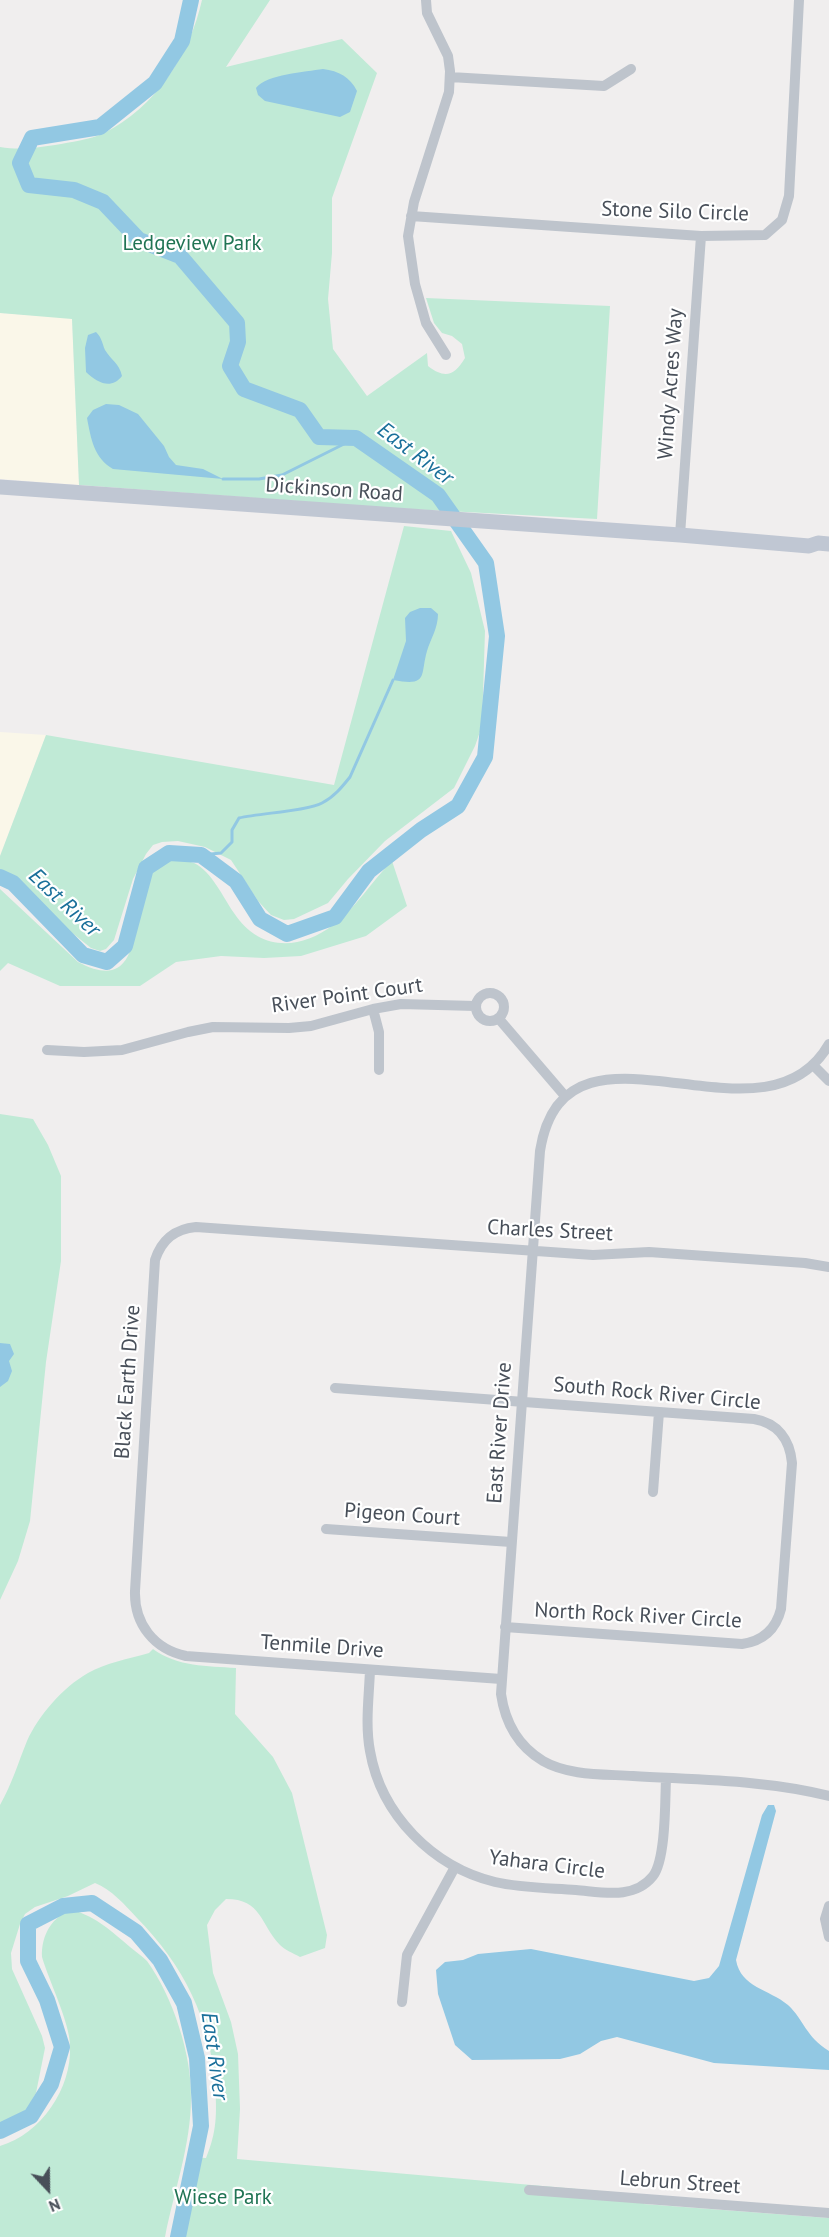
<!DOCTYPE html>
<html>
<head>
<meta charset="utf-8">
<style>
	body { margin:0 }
	#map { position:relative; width:829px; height:2237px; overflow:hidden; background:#f0eeee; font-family:"PT Sans",sans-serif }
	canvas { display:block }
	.north { position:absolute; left:18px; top:2159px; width:60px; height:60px; -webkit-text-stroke:4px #fff; paint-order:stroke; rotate:158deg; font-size:16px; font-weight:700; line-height:24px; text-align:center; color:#484f59 }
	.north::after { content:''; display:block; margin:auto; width:21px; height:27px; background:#484f59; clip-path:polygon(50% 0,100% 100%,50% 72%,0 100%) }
</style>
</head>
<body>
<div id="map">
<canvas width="829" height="2237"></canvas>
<div class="north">N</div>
</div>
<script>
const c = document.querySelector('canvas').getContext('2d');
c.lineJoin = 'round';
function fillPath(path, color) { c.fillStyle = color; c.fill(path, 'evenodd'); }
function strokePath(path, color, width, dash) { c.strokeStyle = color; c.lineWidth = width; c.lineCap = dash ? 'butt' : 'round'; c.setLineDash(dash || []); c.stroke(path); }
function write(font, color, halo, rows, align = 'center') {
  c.font = font + ' "PT Sans",sans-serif'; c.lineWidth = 4.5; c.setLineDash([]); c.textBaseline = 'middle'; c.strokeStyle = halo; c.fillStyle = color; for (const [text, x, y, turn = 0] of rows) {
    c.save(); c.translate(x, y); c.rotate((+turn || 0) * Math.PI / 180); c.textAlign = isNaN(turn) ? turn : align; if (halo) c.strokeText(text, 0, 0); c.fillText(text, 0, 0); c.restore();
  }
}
const commercial = new Path2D(`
	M0 313 72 318 79 485 0 479Z
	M0 732 46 735 0 856Z`);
const green = new Path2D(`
	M202 0H270L226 67 342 39 377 73 332 198V253L328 299 333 349 367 396 427 353 428 366C445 379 454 376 465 358L462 344 452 336 442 333 434 323 426 298 610 306 597 519 391 508 79 485 72 319 0 313V147C19 150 36 148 55 145 71 142 89 140 104 133 155 108 190 54 202 0Z
	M404 526 451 531 471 573 485 631 482 726 475 746 454 788 385 841 348 879 328 903 294 919 284 920 271 915 258 901 231 860 205 847 178 841 162 842 153 845 146 854 133 879 114 940 106 949 100 951 91 948 66 928 37 899 0 869V856L46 735 334 785Z
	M176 858C182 860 189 861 194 863 212 872 223 897 234 913 259 951 299 951 333 925 356 908 372 881 392 861L407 906 366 936 301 956 264 958 221 956 176 962 140 986H60L8 963 0 971V889L78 962C148 999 129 908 150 876 155 868 167 862 176 858Z
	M0 1114 33 1119 48 1145 61 1176V1261L46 1362 30 1521 18 1561 0 1600Z
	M153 1649C178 1667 207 1666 236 1668L235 1714 273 1757 292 1793 327 1935 325 1948 300 1957C293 1953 285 1950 280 1945 260 1924 262 1899 226 1899L215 1910 207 1925 213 1973 231 2022 238 2054 240 2109 237 2159 645 2195 644 2204 829 2218V2237H175L188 2157 206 2158C217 2132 217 2113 215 2085 210 2018 184 1966 137 1918 125 1905 111 1889 95 1883L68 1896 35 1907 25 1914 20 1924 11 1953 12 1969 42 2036 45 2048 36 2093 32 2100 27 2109 21 2113 0 2124V1805C12 1784 18 1763 27 1741 39 1715 62 1688 88 1673 106 1663 128 1659 149 1653Z
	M73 1910C98 1918 110 1930 130 1947 135 1951 142 1956 147 1961 173 1997 192 2055 191 2098 191 2145 174 2191 165 2237H0V2146C41 2134 72 2088 70 2046 70 2023 49 1981 42 1957 41 1936 52 1915 73 1910Z`);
const water = new Path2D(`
	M323 69C339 71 350 77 357 91L350 112 340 117 265 101 258 95 256 88C267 74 305 72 323 69Z
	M96 332C102 338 102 343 105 350 112 361 119 363 122 376 111 390 98 383 86 372L85 348 88 335Z
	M106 404 119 405 138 414 164 446 169 457 176 465 203 469 223 479 113 469C94 458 91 439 87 418L93 410Z
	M420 608H431L438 614C438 628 431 638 427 651 420 675 429 687 393 680L406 641 405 618 410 612Z
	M0 1343 10 1344 14 1354 9 1361 12 1371 8 1381 0 1387Z
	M768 1805H774L776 1811 736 1960C741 1988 769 1989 788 2005 804 2020 806 2037 829 2051V2070L714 2063 617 2037 601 2041 580 2054 560 2059 472 2060 455 2045 438 1994 436 1970 445 1962 463 1960 478 1954 531 1949 694 1981 709 1978 719 1966 762 1815Z`);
const stream = new Path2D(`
	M223 479H259L282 475 356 438
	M201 855 221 853 232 842V830L239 818C261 813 307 811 322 803 334 797 342 787 350 777L393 680`);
const river = new Path2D(`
	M0 877 13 883 83 955 107 962 125 946 146 868 169 853 201 855 236 881 260 919 287 934 335 917 369 871 421 830 458 806 485 757 497 636 486 563 438 495 356 438 319 437 300 410 244 389 230 366 238 342 237 323 180 256 139 240 103 202 74 190 29 185 20 163 32 138 100 127 155 83 182 41 191 0
	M0 2131 31 2116 51 2084 62 2047 47 2000 28 1961V1924L63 1906 92 1903 136 1932 160 1960 184 2003 197 2058 201 2126 178 2237`);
const street = new Path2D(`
	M426 0 427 13 448 56 450 71 449 92 414 202 408 236 415 284 426 323 446 355
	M450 77 604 86 631 69
	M411 216 701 236 765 235 782 220 789 196 799 0
	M680 535 701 236
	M476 1007a14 14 0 1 1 28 0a14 14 0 1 1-28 0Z
	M373 1009 379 1032V1070
	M499 1019 565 1096
	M829 1044C763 1160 565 994 540 1151L501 1694C505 1722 518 1746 543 1761 569 1776 604 1774 633 1776 698 1780 766 1780 829 1796
	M47 1050 84 1052 122 1050 188 1032 213 1027 289 1028 311 1026 373 1009 401 1004 475 1006
	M813 1065 829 1081
	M335 1388 754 1419C778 1423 790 1440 792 1463L781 1609C776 1629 763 1641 742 1644L505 1627
	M653 1492 659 1412
	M326 1529 511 1542
	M370 1670C369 1697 365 1724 370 1751 381 1815 433 1867 495 1882 521 1888 550 1888 576 1890 602 1892 634 1900 653 1876 666 1859 665 1801 666 1778
	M501 1679 186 1656C154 1649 134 1624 135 1591L155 1260C162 1239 175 1229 196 1227L593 1255 649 1252 805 1263 829 1267
	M829 1906 825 1919 829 1937
	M402 2002 407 1955 455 1867
	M529 2190 829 2213`);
const secondary = new Path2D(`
	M0 487 680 535 809 546 818 543 829 544`);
const streetNames = [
	["Stone Silo Circle",675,212,2],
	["Windy Acres Way",671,384,-86],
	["Dickinson Road",334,490,4],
	["River Point Court",347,996,-8],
	["Charles Street",550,1231,3],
	["Black Earth Drive",128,1382,-86],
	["South Rock River Circle",657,1394,5],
	["East River Drive",500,1433,-86],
	["Pigeon Court",402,1515,4],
	["North Rock River Circle",638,1616,3],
	["Tenmile Drive",322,1647,4],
	["Yahara Circle",547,1865,7],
	["Lebrun Street",680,2183,4]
];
const parkNames = [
	["Ledgeview Park",192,244],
	["Wiese Park",223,2198]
];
const waterNames = [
	["East River",415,454,37],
	["East River",64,903,43],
	["East River",214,2056,82]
];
fillPath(commercial, '#faf7e9');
fillPath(green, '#c0ead6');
fillPath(water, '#92c8e3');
strokePath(stream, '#92c8e3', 3);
strokePath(river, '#92c8e3', 16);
strokePath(street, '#bec4cc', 10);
strokePath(secondary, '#c0c7d3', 15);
write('21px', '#484f59', '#fff', streetNames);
write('21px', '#207454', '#fff', parkNames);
write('italic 22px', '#1a709a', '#fff', waterNames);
</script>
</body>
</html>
